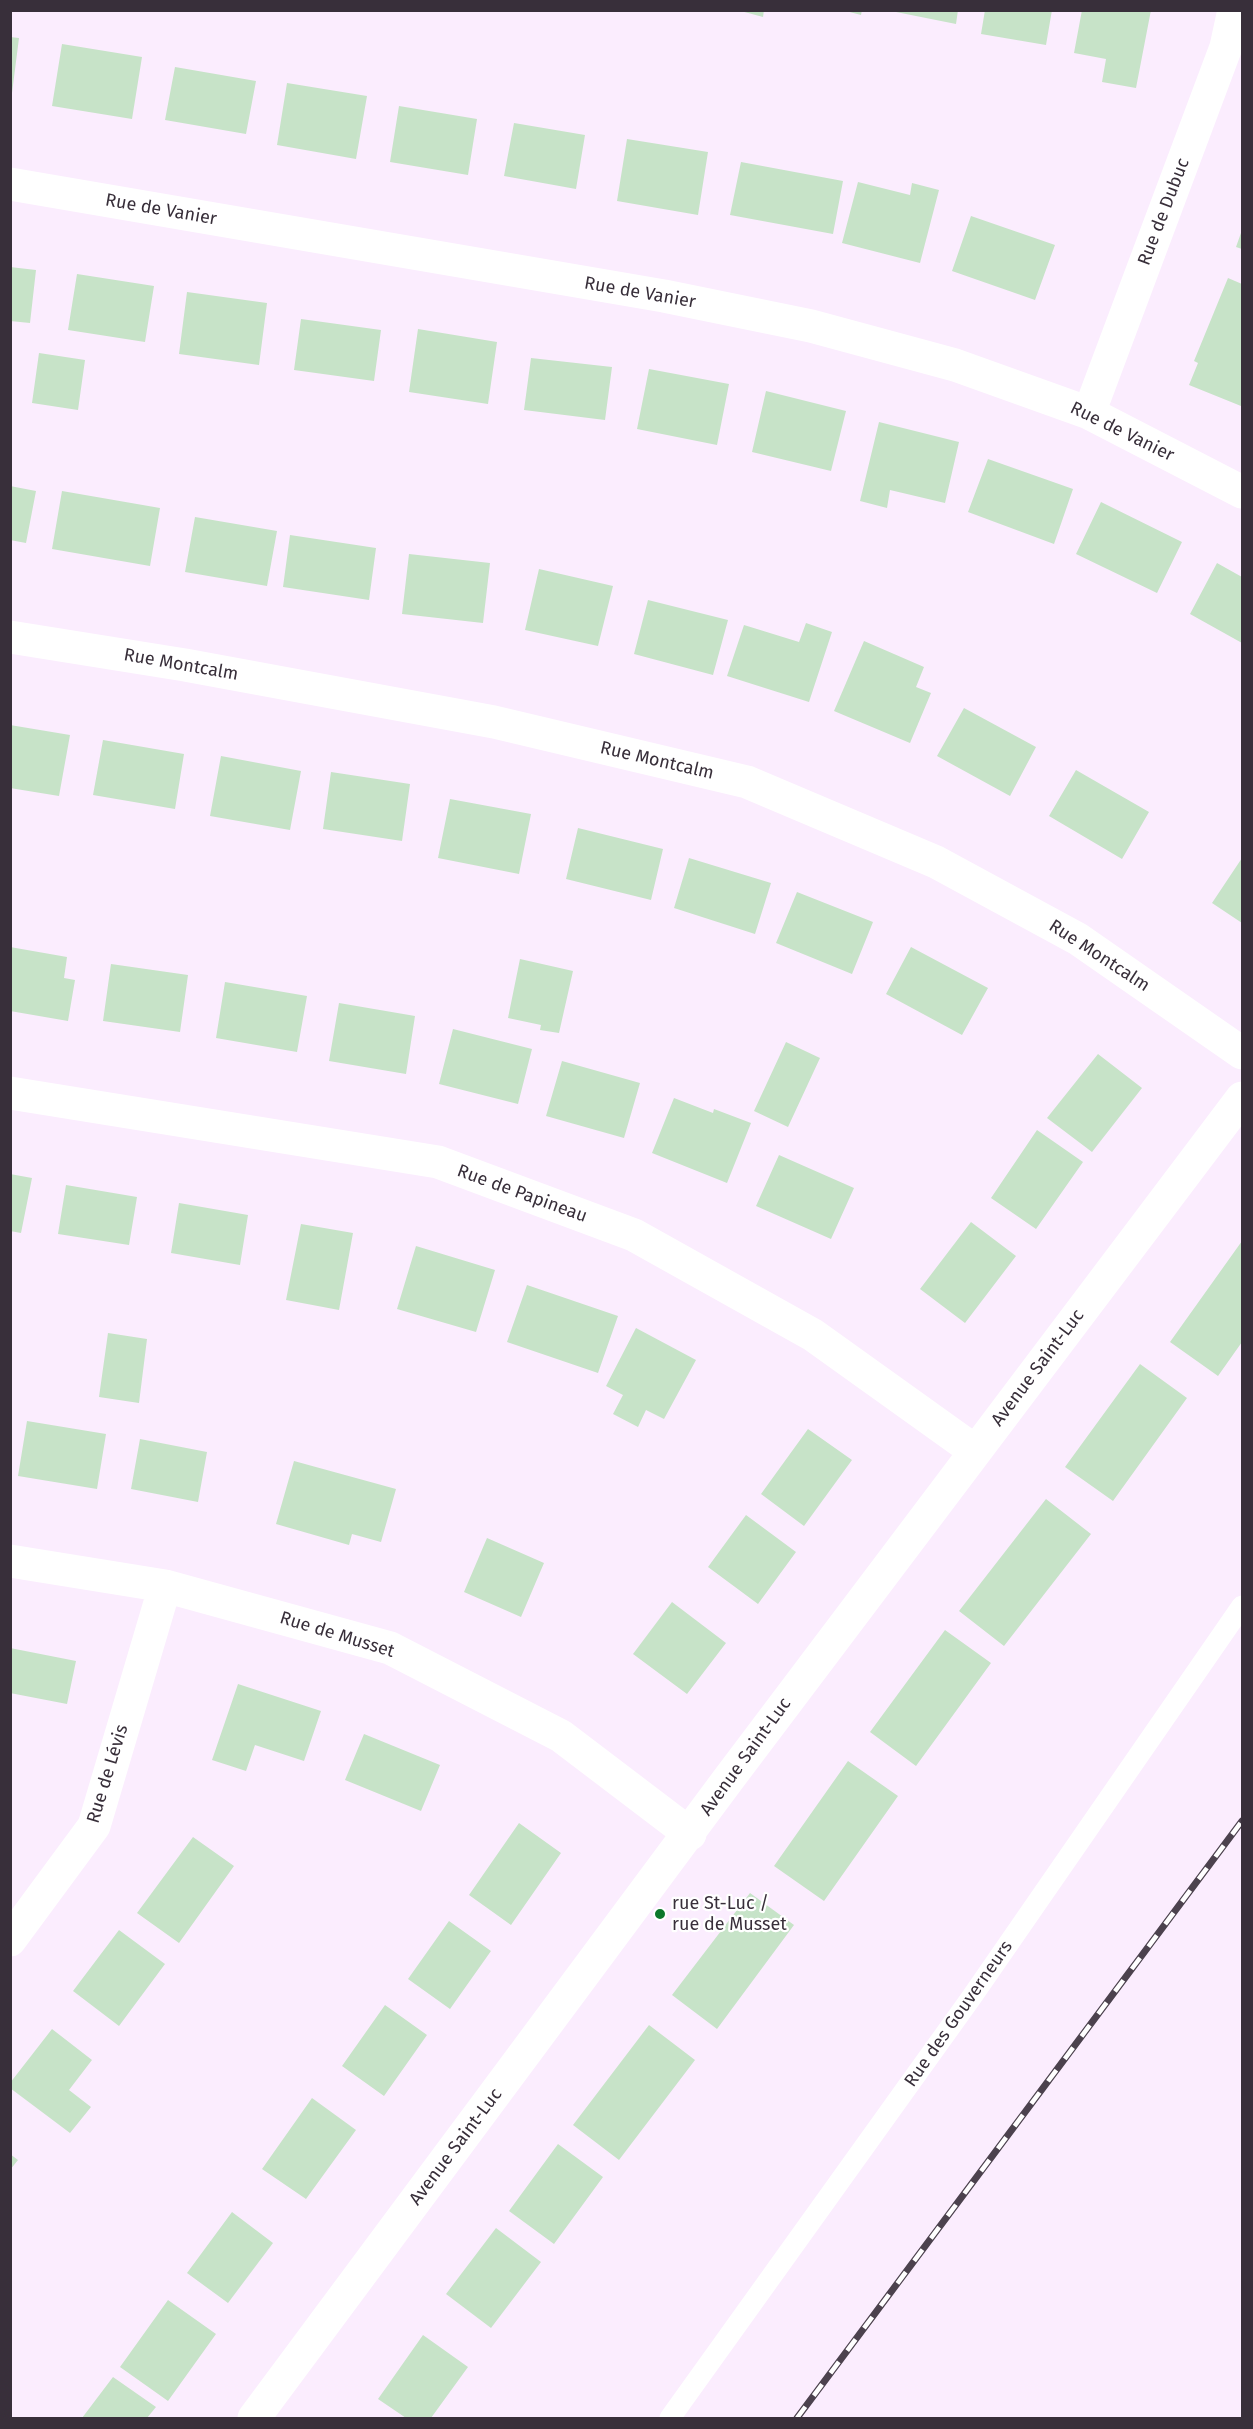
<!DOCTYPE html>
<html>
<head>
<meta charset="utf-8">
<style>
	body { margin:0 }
	#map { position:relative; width:1253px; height:2429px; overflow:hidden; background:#fbedfe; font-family:"Fira Sans",sans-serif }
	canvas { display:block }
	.frame { position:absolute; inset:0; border:12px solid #382f3a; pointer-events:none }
</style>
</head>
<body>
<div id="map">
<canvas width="1253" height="2429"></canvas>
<div class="frame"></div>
</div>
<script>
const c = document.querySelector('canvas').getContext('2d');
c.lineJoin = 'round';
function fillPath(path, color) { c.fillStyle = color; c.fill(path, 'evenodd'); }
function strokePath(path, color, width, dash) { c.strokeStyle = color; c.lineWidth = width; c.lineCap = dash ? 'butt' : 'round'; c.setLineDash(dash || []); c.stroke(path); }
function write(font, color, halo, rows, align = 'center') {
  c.font = font + ' "Fira Sans",sans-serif'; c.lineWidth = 4.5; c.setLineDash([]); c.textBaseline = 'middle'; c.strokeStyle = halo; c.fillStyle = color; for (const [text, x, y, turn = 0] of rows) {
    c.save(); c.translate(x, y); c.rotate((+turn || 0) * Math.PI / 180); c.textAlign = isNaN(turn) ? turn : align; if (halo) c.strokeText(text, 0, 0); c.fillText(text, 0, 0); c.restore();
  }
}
const building = new Path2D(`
	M737 10H764L763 17Z
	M842 10H862L861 15Z
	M886 10H958L956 24Z
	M985 10H1052L1046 45 981 34Z
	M1082 10H1151L1136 88 1102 82 1106 59 1074 53Z
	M10 37 19 38 12 93H10Z
	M62 44 142 57 132 119 52 106Z
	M175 67 256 81 246 134 165 120Z
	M287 83 367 96 356 159 277 145Z
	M399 106 477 119 468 175 390 162Z
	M514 123 585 135 576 189 504 176Z
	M627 139 708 152 698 215 617 201Z
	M741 162 843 181 833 234 730 215Z
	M858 182 910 195 912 183 939 190 920 263 842 243Z
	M971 216 1055 245 1035 300 952 271Z
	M1242 230V249L1236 247Z
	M10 267 36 270 30 323 10 321Z
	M77 274 154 286 145 342 68 330Z
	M1228 278 1242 284V401L1241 406 1189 385 1198 363 1194 361Z
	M187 292 267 303 259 365 179 354Z
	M301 319 381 330 374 381 294 370Z
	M418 329 497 342 488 404 409 392Z
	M39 353 85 360 78 410 32 403Z
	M531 358 612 367 605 420 524 410Z
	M649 369 729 384 717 445 637 429Z
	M766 391 846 411 831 471 752 452Z
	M879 422 959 442 945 503 890 490 887 508 860 501Z
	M988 459 1073 489 1054 544 968 512Z
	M10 486 36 491 26 543 10 540Z
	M62 491 160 508 150 566 52 549Z
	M1101 502 1182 542 1157 593 1076 554Z
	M195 517 277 531 267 586 185 572Z
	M290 535 376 548 369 600 283 587Z
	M409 554 490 563 483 623 402 614Z
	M1217 563 1242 577V643L1190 614Z
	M539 569 613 586 598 646 525 630Z
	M648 600 728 620 713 675 634 654Z
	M806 623 832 632 809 702 727 676 744 625 799 642Z
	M864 641 924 667 916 687 931 693 910 743 834 711Z
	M964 708 1036 747 1010 796 937 756Z
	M10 725 70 735 59 796 10 788Z
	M103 740 184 754 175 809 93 795Z
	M221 756 301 771 290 830 210 816Z
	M1076 770 1149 812 1122 859 1049 816Z
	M331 772 410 784 402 841 323 829Z
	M450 799 531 814 519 874 438 858Z
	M578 828 663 849 651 900 566 879Z
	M689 858 771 883 755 934 674 908Z
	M1242 858V923L1212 903Z
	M797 892 873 922 852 974 776 943Z
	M10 947 67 957 64 978 75 980 68 1021 10 1011Z
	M911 947 988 988 962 1035 886 994Z
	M520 959 573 971 559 1033 540 1030 541 1025 508 1018Z
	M111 964 188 975 180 1032 103 1021Z
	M225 982 307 996 297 1052 216 1038Z
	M339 1003 415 1016 406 1074 329 1061Z
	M453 1029 532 1049 518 1104 439 1084Z
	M786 1042 820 1058 788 1127 754 1111Z
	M1098 1054 1142 1088 1092 1152 1047 1118Z
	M562 1061 640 1083 624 1138 546 1116Z
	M674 1098 713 1113 714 1109 751 1123 727 1183 652 1153Z
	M1037 1130 1083 1162 1036 1229 991 1198Z
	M779 1155 854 1188 831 1239 756 1206Z
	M10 1174 32 1178 21 1233 10 1231Z
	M66 1185 137 1197 129 1245 58 1234Z
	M179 1203 248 1215 240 1265 171 1253Z
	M971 1222 1016 1256 965 1323 920 1289Z
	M301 1224 353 1233 339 1310 286 1300Z
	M1242 1241V1342L1218 1376 1170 1342Z
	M416 1246 495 1270 476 1332 397 1309Z
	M527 1285 618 1316 598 1373 507 1342Z
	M636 1328 696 1360 664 1419 646 1410 638 1427 613 1414 623 1395 606 1386Z
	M108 1333 147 1339 139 1403 99 1397Z
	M1140 1364 1187 1398 1113 1501 1065 1467Z
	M27 1421 106 1434 97 1489 18 1476Z
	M808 1429 852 1460 804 1526 761 1494Z
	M140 1439 207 1452 198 1502 131 1489Z
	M294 1461 396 1489 381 1542 352 1534 349 1545 276 1524Z
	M1046 1499 1091 1534 1004 1646 959 1611Z
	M746 1515 796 1552 758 1604 708 1567Z
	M487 1538 544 1563 521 1617 464 1592Z
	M672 1602 726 1643 687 1694 633 1654Z
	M945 1630 991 1663 916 1766 870 1732Z
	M10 1648 76 1661 67 1704 10 1693Z
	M238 1684 321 1711 304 1761 255 1745 246 1771 212 1760Z
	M364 1734 440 1765 421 1811 345 1780Z
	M848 1761 898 1796 824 1901 774 1866Z
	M519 1823 561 1853 511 1925 469 1895Z
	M193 1837 234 1866 179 1943 137 1913Z
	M750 1893 794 1925 717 2029 672 1995Z
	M449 1921 491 1951 450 2009 408 1979Z
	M119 1930 165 1964 119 2026 73 1991Z
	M385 2005 427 2035 384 2096 342 2066Z
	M649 2025 695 2060 619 2160 573 2125Z
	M52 2029 92 2060 69 2090 91 2107 70 2133 10 2088V2083Z
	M312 2098 356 2130 306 2199 262 2169Z
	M558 2144 603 2177 554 2244 509 2211Z
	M10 2154 18 2160 10 2170Z
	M232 2212 273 2243 228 2303 187 2273Z
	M496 2228 541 2262 491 2328 446 2294Z
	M168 2300 216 2334 168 2401 120 2367Z
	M423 2335 468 2367 431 2418H406L378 2399Z
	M113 2377 156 2407 147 2418H82Z`);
const lane = new Path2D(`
	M670 2418 971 1998 1242 1606`);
const street = new Path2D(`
	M10 184 664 296 811 326 955 365 1089 413 1242 492
	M1089 413 1226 47 1234 10
	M10 637 185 665 494 722 747 782 936 862 1078 939 1242 1053
	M10 1093 438 1162 634 1235 813 1335 975 1451
	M10 1561 165 1586 390 1648 561 1736 690 1834
	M10 1940 94 1826 165 1586
	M254 2418 727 1781 1242 1098`);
const rail = new Path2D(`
	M797 2418 1242 1821`);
const markers = [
	[660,1914,6,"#0c772b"]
];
const streetNames = [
	["Rue de Vanier",161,210,10],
	["Rue de Dubuc",1164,212,-69],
	["Rue de Vanier",640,293,10],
	["Rue de Vanier",1122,432,26],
	["Rue Montcalm",181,665,10],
	["Rue Montcalm",657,761,13],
	["Rue Montcalm",1099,956,33],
	["Rue de Papineau",522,1194,20],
	["Avenue Saint-Luc",1038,1368,-53],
	["Rue de Musset",337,1635,17],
	["Avenue Saint-Luc",746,1757,-54],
	["Rue de Lévis",108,1774,-73],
	["Rue des Gouverneurs",959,2014,-55],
	["Avenue Saint-Luc",456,2147,-53]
];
const poiNames = [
	["rue St-Luc /",672,1904],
	["rue de Musset",672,1925]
];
fillPath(building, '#c7e3c8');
strokePath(lane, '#fff', 21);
strokePath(street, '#fff', 33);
strokePath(rail, '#4c424e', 7);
strokePath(rail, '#fff', 4.5, [14]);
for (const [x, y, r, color] of markers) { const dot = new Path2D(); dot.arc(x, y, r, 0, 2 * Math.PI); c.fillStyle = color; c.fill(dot); strokePath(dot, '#fff', 2); }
write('18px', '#382f3a', '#fff', streetNames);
write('18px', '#382f3a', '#fff', poiNames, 'left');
</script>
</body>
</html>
